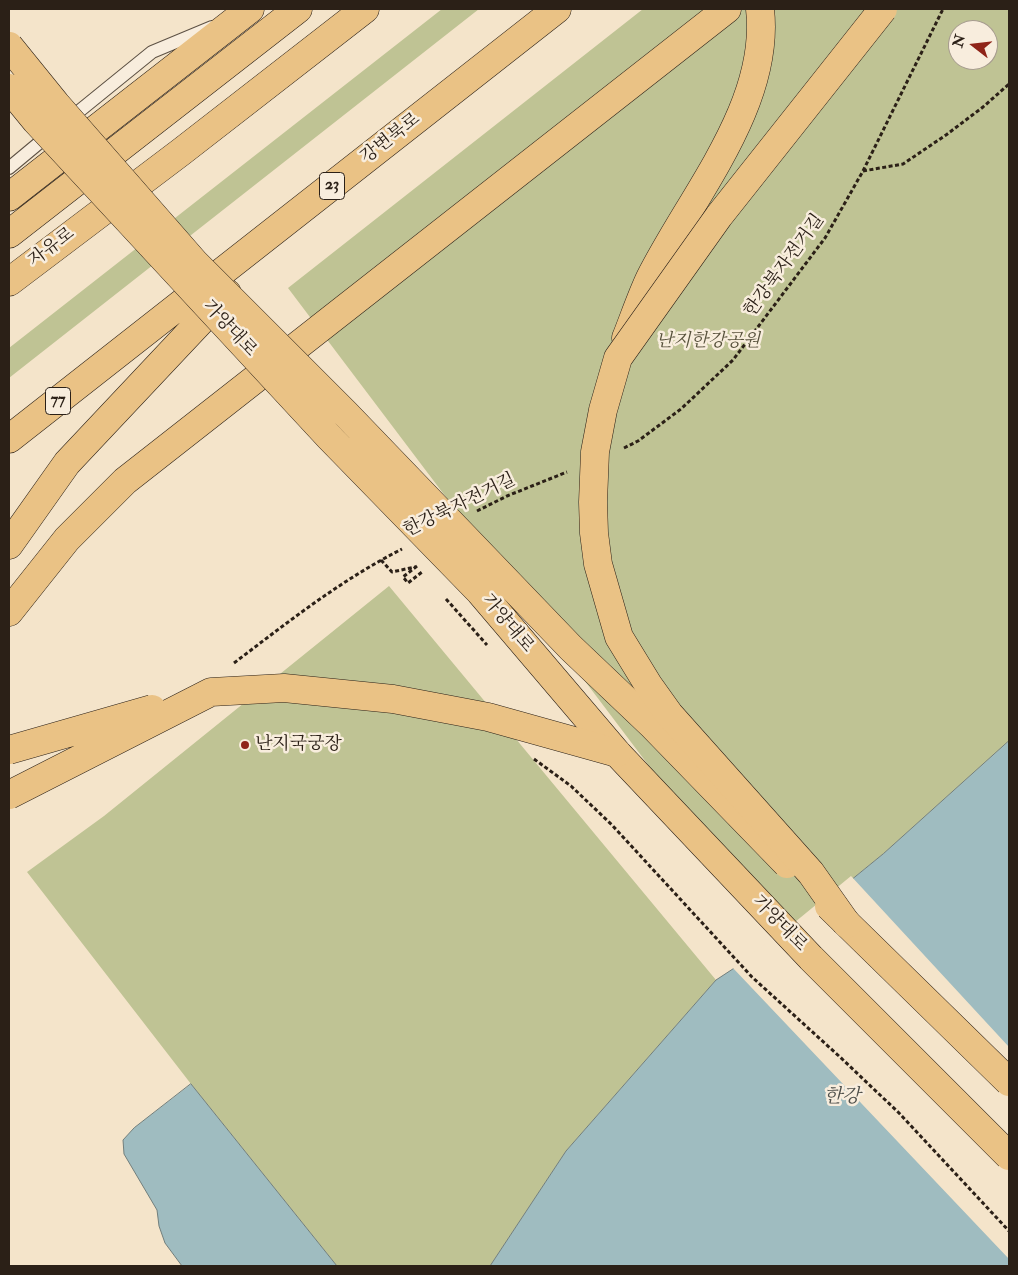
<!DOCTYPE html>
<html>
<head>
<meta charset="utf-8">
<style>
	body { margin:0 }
	#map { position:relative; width:1018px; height:1275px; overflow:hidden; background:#f4e4ca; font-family:"IM FELL Double Pica",serif }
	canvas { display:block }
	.frame { position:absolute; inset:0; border:10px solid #2b2017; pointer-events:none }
	.north { position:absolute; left:948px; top:20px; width:50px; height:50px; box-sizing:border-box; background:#f8eddd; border:1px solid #a69b8e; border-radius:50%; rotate:286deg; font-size:14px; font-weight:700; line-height:20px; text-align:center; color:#2b2017 }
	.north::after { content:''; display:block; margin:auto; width:18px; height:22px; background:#8f2418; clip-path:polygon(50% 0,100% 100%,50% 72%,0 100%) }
</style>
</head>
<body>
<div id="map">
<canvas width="1018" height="1275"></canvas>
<div class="frame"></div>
<div class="north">N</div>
</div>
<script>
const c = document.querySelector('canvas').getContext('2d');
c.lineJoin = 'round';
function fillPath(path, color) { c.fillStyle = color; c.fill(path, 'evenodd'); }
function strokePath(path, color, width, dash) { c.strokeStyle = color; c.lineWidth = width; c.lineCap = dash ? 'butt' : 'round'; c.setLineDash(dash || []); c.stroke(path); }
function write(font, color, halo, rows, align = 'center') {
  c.font = font + ' "IM FELL Double Pica","Noto Serif KR",serif'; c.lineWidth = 5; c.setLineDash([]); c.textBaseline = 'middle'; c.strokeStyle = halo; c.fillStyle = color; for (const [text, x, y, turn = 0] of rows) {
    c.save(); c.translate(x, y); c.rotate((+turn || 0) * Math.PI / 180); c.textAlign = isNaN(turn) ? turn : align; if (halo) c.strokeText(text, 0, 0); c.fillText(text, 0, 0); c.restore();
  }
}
const green = new Path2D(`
	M442 9H479L9 378V348Z
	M643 9H1009V741L883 854 779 938 288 288ZM958 30H988V60H958Z
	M389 586 716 980 566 1151 490 1266H337L191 1084 27 872 104 816Z`);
const water = new Path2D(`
	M1009 741V1266H490L566 1151 716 980 780 938 883 854Z
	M191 1084 337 1266H182L165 1243 159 1226 157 1210 124 1154 123 1140 134 1128Z`);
const pier = new Path2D(`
	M851 876 1009 1047V1259L732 967 778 936Z`);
const path = new Path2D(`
	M863 171 903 164 946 135 983 107 1009 84
	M624 448 638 441 681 409 733 360 825 238 863 171 943 9
	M477 511 507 496 567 472
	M381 560 392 572 415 567
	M417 566 403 577 408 583 422 572
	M446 599 487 645
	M234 663C288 622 341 580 402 549
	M534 759 571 786 612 825 752 977 840 1057 899 1113 1009 1231`);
const service = new Path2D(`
	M67 121 152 52 212 27
	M9 168 51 133`);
const trunk = new Path2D(`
	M9 197 250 9
	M9 234 298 9
	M9 282 181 152 365 9
	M626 338C634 318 641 297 650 278 691 196 771 105 760 9
	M9 439 557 9
	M9 545 67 463 227 293
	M9 612 67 539 125 481 727 9`);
const primaryBridge = new Path2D(`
	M9 46 56 104 195 263 346 414 571 648 651 724 787 864
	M9 88 36 121 329 437 480 592 617 753 811 958 1009 1156
	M829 906 1009 1082`);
const trunkBridge = new Path2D(`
	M9 750 152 709
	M9 795 211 692 284 688 393 699 488 717 617 753
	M847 924 811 873 669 714 649 686 619 637 598 564 594 533 593 502 595 452 603 410 618 358 719 216 883 9`);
const markers = [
	[245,745,5,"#8f2418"]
];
const shields = [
	[332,186,25],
	[58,401,25]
];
const shieldNames = [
	["23",332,186],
	["77",58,401]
];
const streetNames = [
	["강변북로",391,139,-38],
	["자유로",52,248,-37],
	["한강북자전거길",785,266,-54],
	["가양대로",229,329,47],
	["한강북자전거길",460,506,-26],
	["가양대로",507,624,50],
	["가양대로",779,924,46]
];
const parkNames = [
	["난지한강공원",708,342]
];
const poiNames = [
	["난지국궁장",255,745]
];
const waterNames = [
	["한강",842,1098]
];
fillPath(green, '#bfc394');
fillPath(water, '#9fbcc0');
strokePath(water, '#717e7c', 1);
fillPath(pier, '#f4e4ca');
strokePath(service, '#5d5144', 14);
strokePath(trunk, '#2b2017', 29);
strokePath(path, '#2b2017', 3, [4, 2.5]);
strokePath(service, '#f8eddd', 12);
strokePath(trunk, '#eac285', 28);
strokePath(primaryBridge, '#2b2017', 29, []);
strokePath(trunkBridge, '#2b2017', 29, []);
strokePath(primaryBridge, '#eac285', 28);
strokePath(trunkBridge, '#eac285', 28);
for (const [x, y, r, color] of markers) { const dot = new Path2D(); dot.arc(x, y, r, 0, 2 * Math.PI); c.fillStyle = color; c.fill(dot); strokePath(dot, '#f8eddd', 2); }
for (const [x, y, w] of shields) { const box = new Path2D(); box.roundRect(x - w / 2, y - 13.5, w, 27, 4); c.fillStyle = '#f8eddd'; c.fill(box); strokePath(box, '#2b2017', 1); }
write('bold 16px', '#2b2017', null, shieldNames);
write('18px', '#2b2017', '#f8eddd', streetNames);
write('italic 18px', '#57513c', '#f8eddd', parkNames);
write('18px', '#2b2017', '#f8eddd', poiNames, 'left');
write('italic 19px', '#4e4f4a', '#f8eddd', waterNames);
</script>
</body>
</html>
